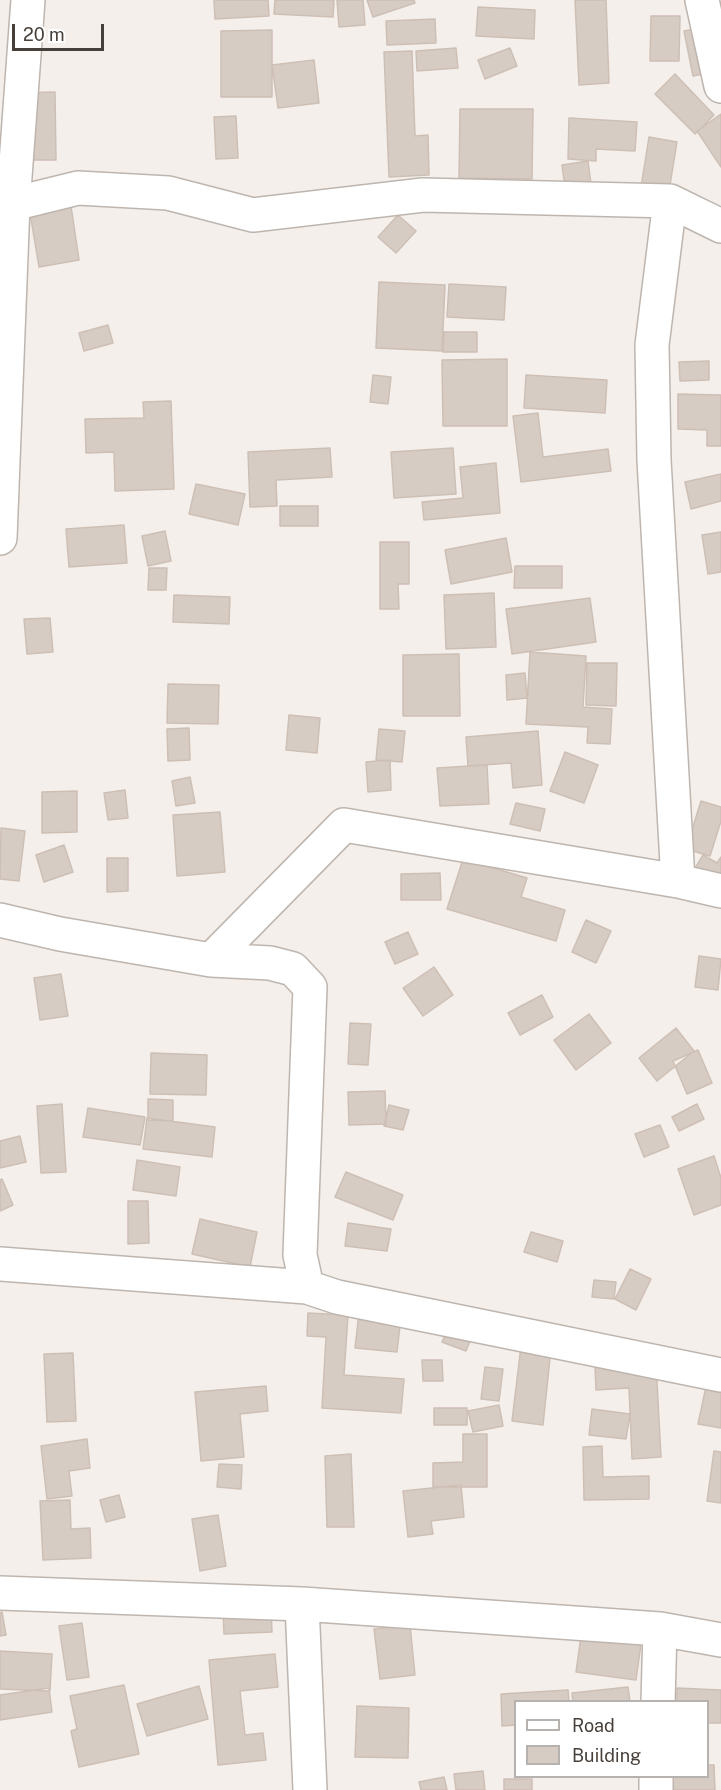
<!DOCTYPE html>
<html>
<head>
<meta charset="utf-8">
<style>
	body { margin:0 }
	#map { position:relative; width:721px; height:1790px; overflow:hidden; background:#f4efeb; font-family:"Public Sans",sans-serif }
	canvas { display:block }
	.legend { position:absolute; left:514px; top:1700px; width:195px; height:78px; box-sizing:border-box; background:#fff; border:2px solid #b5b2b0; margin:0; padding:8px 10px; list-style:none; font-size:18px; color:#473f39 }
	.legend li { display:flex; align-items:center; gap:12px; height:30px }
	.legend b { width:30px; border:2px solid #b5b2b0 }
	.scale { position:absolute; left:12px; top:24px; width:92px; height:27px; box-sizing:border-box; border:3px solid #473f39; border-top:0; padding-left:8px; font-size:18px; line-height:21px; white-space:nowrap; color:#473f39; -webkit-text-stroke:4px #fff; paint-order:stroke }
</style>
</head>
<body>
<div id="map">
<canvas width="721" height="1790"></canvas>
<ul class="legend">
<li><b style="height:8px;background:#fff"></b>Road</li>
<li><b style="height:16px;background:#d7ccc4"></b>Building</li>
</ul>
<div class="scale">20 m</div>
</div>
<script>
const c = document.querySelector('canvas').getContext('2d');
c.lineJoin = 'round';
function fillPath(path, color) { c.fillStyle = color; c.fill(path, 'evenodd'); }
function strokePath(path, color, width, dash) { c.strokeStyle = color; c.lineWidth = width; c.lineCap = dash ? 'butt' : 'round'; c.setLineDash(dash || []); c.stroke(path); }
const building = new Path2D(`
	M214 0H268L269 16 215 19Z
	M275 0H334L333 17 274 14Z
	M337 0H363L365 25 339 27Z
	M367 0H414L415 3 373 17Z
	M575 0H606L609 83 579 85Z
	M478 7 535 10 534 39 476 36Z
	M651 16H680L679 61H650Z
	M435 19 436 43 387 45 386 21Z
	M710 26 720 71 693 76 684 31Z
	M272 30V97H221V31Z
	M456 48 458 68 417 71 416 51Z
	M510 48 517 66 485 79 478 60Z
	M412 51 415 136 428 135 429 175 389 177 384 52Z
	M314 60 319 103 278 108 272 65Z
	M675 74 714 115 695 134 655 94Z
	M55 92 56 160H15L14 93Z
	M460 109H533L532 179 459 178Z
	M721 114V167L697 131Z
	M236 116 238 158 216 159 214 117Z
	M569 118 637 122 635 151 596 149V161L568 159Z
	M649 137 677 142 669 191 641 187Z
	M588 161 591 184 565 188 562 165Z
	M71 206 79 260 39 267 30 213Z
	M398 215 416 231 396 253 378 237Z
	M379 282 445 285 442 351 376 348Z
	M449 284 506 287 504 320 447 317Z
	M108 325 113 343 84 351 79 333Z
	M444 332H477V352H443Z
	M507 359V426H443L442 360Z
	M709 361V380L680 381 679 362Z
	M373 375 391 377 388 404 370 402Z
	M526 375 607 380 605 413 524 408Z
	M678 394 721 395V446H707V430L678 429Z
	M171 401 174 489 115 491 114 452 86 453 85 419 144 418 143 402Z
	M538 413 543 457 608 449 611 471 521 482 513 416Z
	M330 448 332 477 276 480 277 506 250 507 248 452Z
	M453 448 456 494 394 498 391 452Z
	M496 463 500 513 424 520 422 502 463 498 460 467Z
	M721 474V501L691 509 685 482Z
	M196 484 245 494 238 525 189 514Z
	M280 506H318V526H280Z
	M124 525 127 563 69 567 66 529Z
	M165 531 171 561 148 566 142 536Z
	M721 532V572L708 574 702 535Z
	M506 538 512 572 451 584 445 550Z
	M380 542H409V584H398L399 609H380Z
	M515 566H562V588H514Z
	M149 568H167L166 590H148Z
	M494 593 496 647 446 649 444 595Z
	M174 595 230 597 229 624 173 622Z
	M590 598 596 642 512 654 506 609Z
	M50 618 53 652 27 654 24 619Z
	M530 652 586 656 583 707 612 709 610 744 587 743 588 727 526 724Z
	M459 654 460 716H403V655Z
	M587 663H617L616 706 586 705Z
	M525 673 527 698 507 700 506 675Z
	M168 684 219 685 218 724 167 723Z
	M289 715 320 718 317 753 286 750Z
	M189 728 190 760 168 761 167 729Z
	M379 729 405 731 402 762 376 760Z
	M538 731 542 785 513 788 511 763 468 766 466 737Z
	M565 752 598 765 584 803 550 791Z
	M390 760 391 790 368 792 366 762Z
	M487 765 489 804 440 806 437 768Z
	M190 777 195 803 176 806 172 781Z
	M125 790 128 818 108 820 104 793Z
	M77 791V832L42 833V792Z
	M701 801 721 807V821L710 856 686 849Z
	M516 803 545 809 540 831 510 824Z
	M220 812 225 872 177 876 173 815Z
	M1 828 25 831 19 881 0 879Z
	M64 845 73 872 44 882 36 855Z
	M703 855 717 863 721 857V885L694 870Z
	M107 858H128V891L107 892Z
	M463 859 527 878 521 897 565 910 556 941 447 909Z
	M440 873 441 900H401V874Z
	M586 920 611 931 596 963 572 952Z
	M408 932 418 954 395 964 385 942Z
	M699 956 721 959 718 990 695 987Z
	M434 967 453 995 423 1016 403 988Z
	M61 974 68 1016 40 1020 34 978Z
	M542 995 553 1017 520 1035 508 1013Z
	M589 1014 611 1043 576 1070 554 1040Z
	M350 1023 371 1024 368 1065 348 1064Z
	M676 1028 694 1051 657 1081 639 1058Z
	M698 1050 712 1083 687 1094 673 1061Z
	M151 1053 207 1055 206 1095 150 1094Z
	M385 1091 386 1124 349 1125 348 1092Z
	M148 1099 173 1100V1121L148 1120Z
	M62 1104 66 1172 41 1173 37 1106Z
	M697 1104 704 1119 679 1131 672 1117Z
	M389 1105 409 1110 403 1130 384 1126Z
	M88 1108 145 1117 140 1145 83 1137Z
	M147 1118 215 1127 212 1157 143 1149Z
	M660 1125 669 1147 644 1157 635 1134Z
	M20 1136 26 1162 0 1168V1141Z
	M714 1156 721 1178V1205L694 1215 678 1169Z
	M137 1160 180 1167 176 1196 133 1190Z
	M346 1172 403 1195 393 1220 335 1197Z
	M2 1179 13 1205 0 1211V1180Z
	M128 1201H148L149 1243 128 1244Z
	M200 1219 257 1232 250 1267 192 1254Z
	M348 1223 391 1229 387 1251 345 1246Z
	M531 1232 563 1241 557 1262 524 1252Z
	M630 1269 651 1279 636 1310 615 1299Z
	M594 1280 616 1282 614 1299 592 1297Z
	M308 1313 348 1315 344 1375 404 1379 401 1413 322 1408 326 1337 307 1336Z
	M359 1313 401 1317 397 1352 355 1348Z
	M450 1324 473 1334 466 1351 442 1342Z
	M521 1346 551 1349 543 1425 512 1421Z
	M73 1353 76 1421 47 1422 44 1354Z
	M422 1360H442L443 1381H423Z
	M656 1363 661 1457 632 1459 629 1388 596 1390 595 1367Z
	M485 1367 503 1369 499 1401 481 1399Z
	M707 1382 721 1385V1428L698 1424Z
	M266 1386 268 1411 240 1414 244 1457 201 1461 195 1392Z
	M499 1405 503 1426 473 1432 468 1411Z
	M434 1408H467V1425H434Z
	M592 1409 630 1414 626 1439 589 1435Z
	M463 1434H487V1487H433V1463L463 1462Z
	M87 1439 90 1468 69 1471 72 1496 47 1499 41 1446Z
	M602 1446 603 1477 649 1476V1499L584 1500 583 1447Z
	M714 1451 721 1452V1503L707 1501Z
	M351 1454 354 1527H327L325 1456Z
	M219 1464 242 1465 241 1489 217 1487Z
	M461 1485 464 1517 431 1521 433 1534 408 1537 403 1491Z
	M119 1495 125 1517 106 1522 100 1500Z
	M70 1500 71 1529 90 1528 91 1558 43 1560 40 1501Z
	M218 1515 226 1566 200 1571 192 1519Z
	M271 1609 272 1632 224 1634 223 1611Z
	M2 1612 6 1635 0 1636V1613Z
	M82 1623 89 1677 67 1680 59 1626Z
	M410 1625 415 1675 380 1679 374 1629Z
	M581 1636 641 1644 636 1680 576 1672Z
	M0 1651 52 1654 50 1691 0 1689Z
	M275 1654 278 1687 240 1691 245 1735 263 1733 266 1760 218 1765 209 1660Z
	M124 1685 139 1754 79 1767 71 1731 77 1729 70 1696Z
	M199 1686 208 1719 147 1736 137 1704Z
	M628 1687 630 1702H573L572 1693Z
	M49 1688 52 1712 0 1720V1695Z
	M677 1688 721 1690V1723H708V1702H677Z
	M568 1690 569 1702H516V1725L502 1726 501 1694Z
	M357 1706 409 1708 408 1758 355 1757Z
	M708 1765H714L715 1790H664L663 1776H708Z
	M483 1771 485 1790H456L454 1774Z
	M444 1777 447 1790H421L419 1782Z
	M504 1779H532V1790H504Z`);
const minor = new Path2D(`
	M702 0 721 86
	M670 201 652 345 654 460 678 881 721 891
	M13 204 78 188 168 193 253 215 423 195 670 201 721 226
	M0 538 13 204 28 0
	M0 920 60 934 211 960 270 963 293 969 310 987 300 1255 307 1287 337 1297 721 1375
	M211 960 344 825 678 881
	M0 1264 307 1287
	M0 1593 302 1604 660 1629 721 1640
	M302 1604 310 1790
	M658 1702 660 1629
	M656 1790V1776`);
fillPath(building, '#d7ccc4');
strokePath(building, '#cebfb5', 1.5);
strokePath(minor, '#beb5ae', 36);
strokePath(minor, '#fff', 33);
</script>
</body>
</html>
